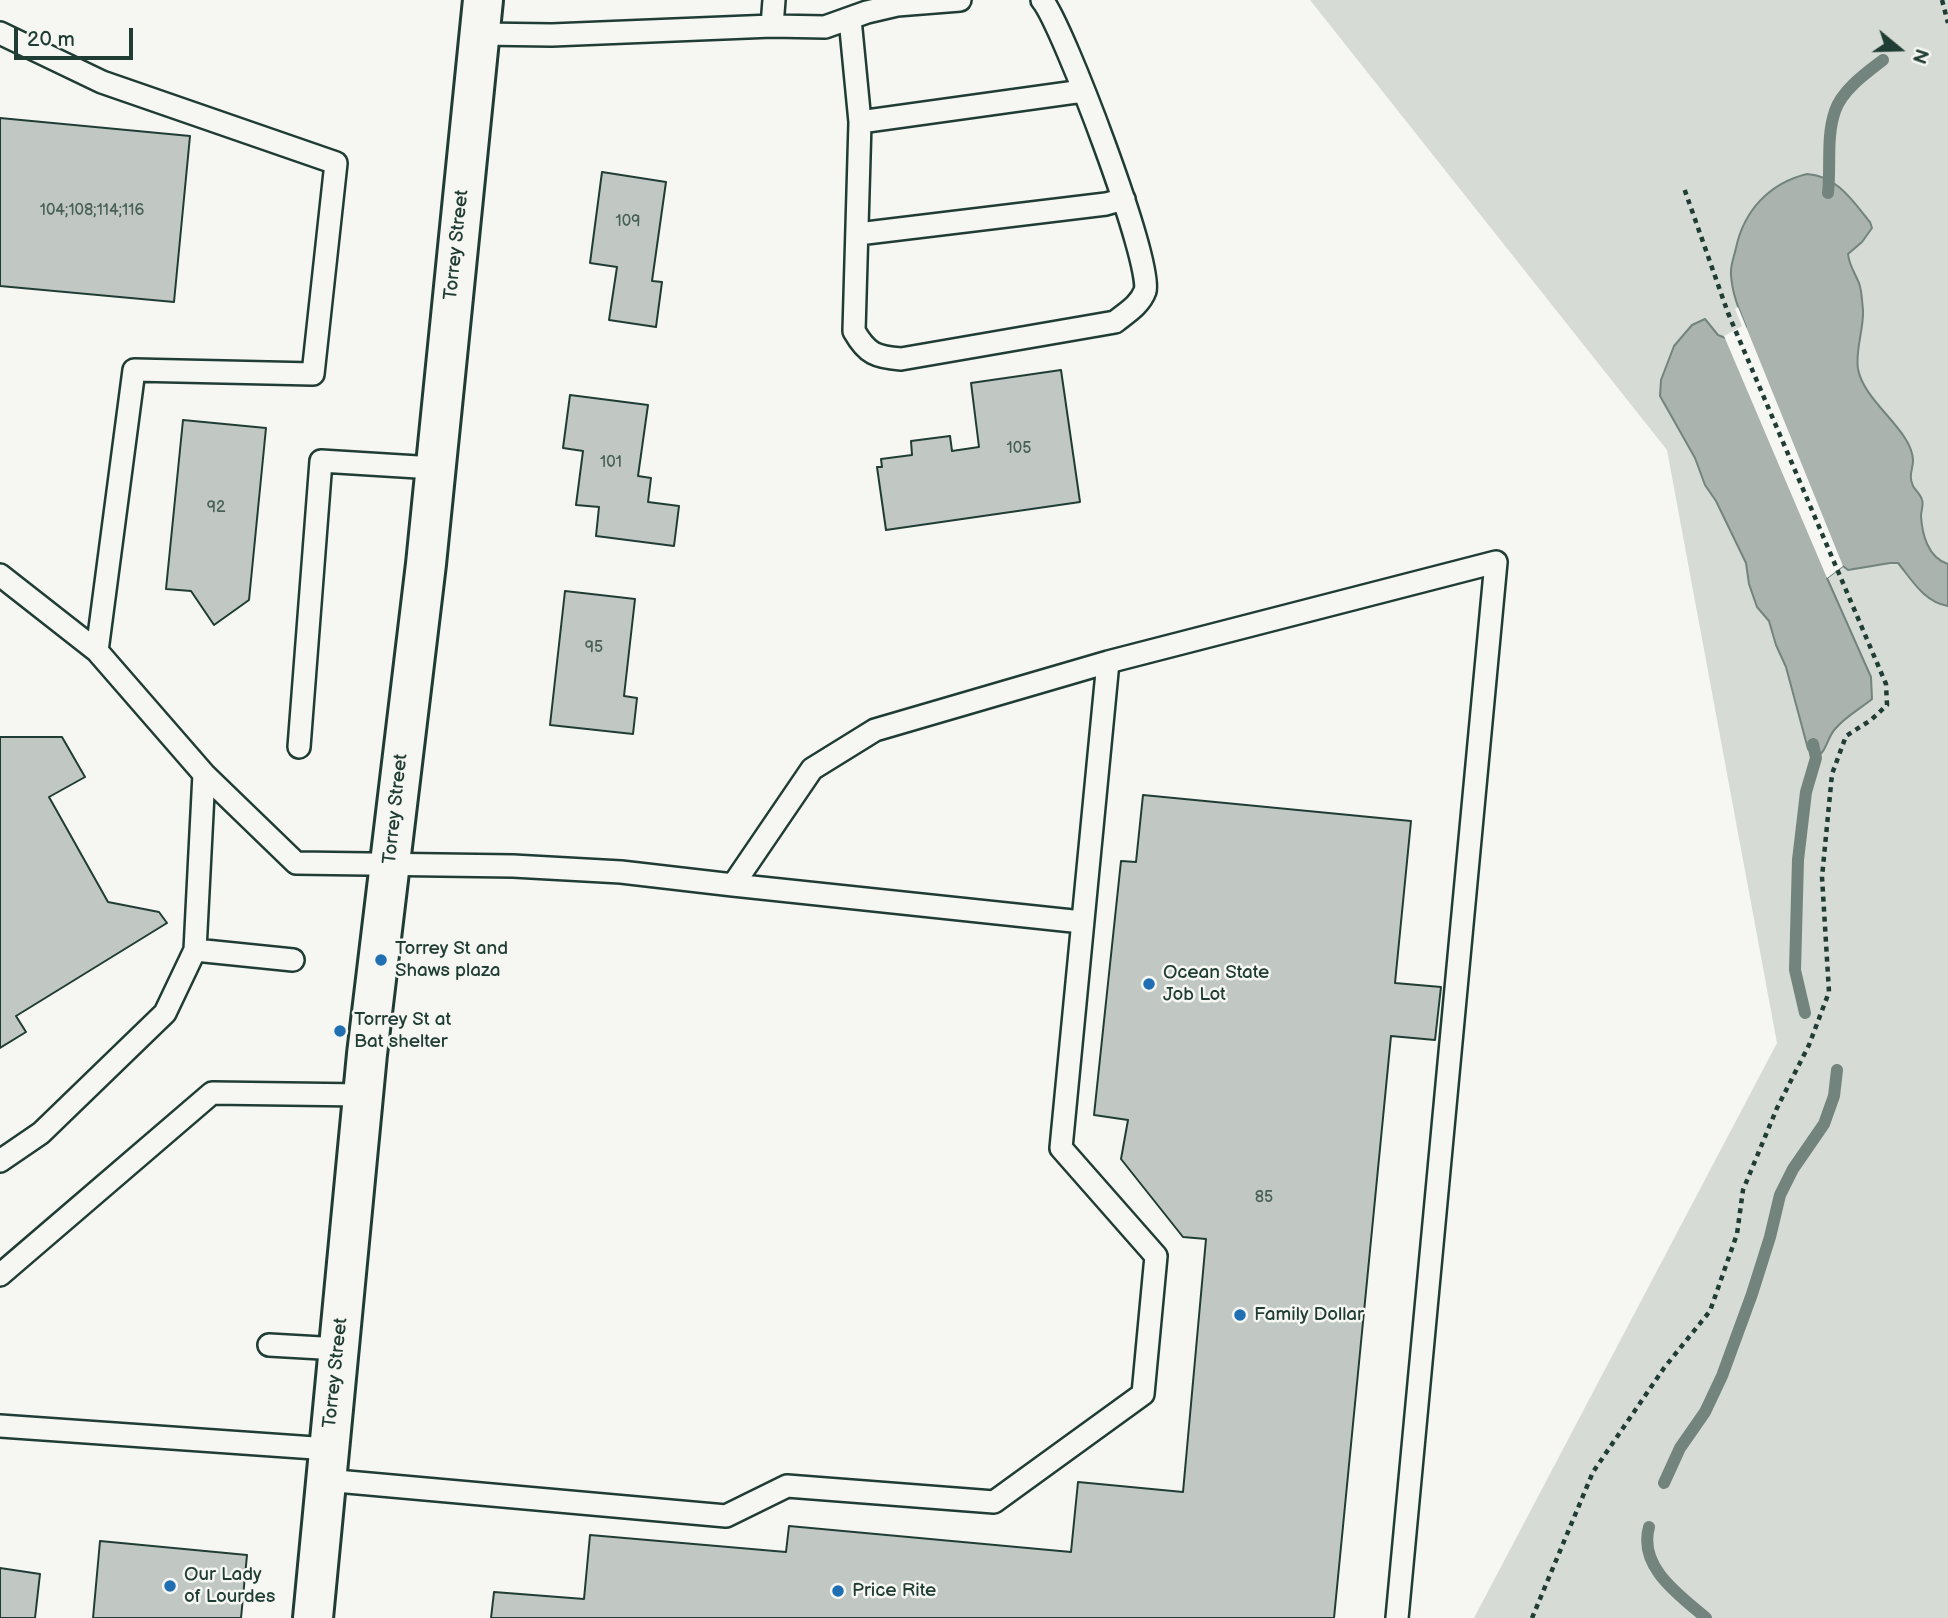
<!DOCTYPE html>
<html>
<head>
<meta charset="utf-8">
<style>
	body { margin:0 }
	#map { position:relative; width:1948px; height:1618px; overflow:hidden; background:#f6f6f2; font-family:"Balsamiq Sans",sans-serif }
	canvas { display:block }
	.north { position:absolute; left:1864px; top:14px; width:70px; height:70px; -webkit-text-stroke:5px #f6f6f2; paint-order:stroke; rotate:109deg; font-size:19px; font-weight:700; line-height:28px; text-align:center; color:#1f3d34 }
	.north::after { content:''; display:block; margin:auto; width:24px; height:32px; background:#1f3d34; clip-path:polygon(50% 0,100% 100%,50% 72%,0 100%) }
	.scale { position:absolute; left:14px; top:28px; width:119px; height:32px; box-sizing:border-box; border:4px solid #1f3d34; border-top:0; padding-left:9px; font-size:21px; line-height:24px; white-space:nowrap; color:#1f3d34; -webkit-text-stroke:5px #f6f6f2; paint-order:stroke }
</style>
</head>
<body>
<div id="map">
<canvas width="1948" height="1618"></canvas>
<div class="north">N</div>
<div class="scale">20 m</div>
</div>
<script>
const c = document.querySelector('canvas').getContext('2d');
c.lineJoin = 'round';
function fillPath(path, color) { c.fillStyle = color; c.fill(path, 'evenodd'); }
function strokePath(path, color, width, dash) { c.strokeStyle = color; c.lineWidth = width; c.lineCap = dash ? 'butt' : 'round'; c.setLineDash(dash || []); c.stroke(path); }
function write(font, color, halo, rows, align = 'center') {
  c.font = font + ' "Balsamiq Sans",sans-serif'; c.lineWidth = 5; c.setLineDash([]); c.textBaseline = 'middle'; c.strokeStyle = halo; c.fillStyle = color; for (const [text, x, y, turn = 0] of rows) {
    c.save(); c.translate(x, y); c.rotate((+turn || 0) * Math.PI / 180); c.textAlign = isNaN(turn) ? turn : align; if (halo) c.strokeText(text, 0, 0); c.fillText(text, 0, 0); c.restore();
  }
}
const green = new Path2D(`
	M1310 0H1948V1618H1474L1777 1043 1667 450Z`);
const water = new Path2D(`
	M1807 174C1837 176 1852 200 1870 222L1872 228 1862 242 1848 254C1849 265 1855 273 1859 283 1862 291 1862 302 1863 310 1864 329 1855 350 1858 369 1864 402 1912 430 1913 460 1913 470 1908 475 1913 486 1916 491 1921 495 1922 500 1924 504 1921 511 1921 516 1922 534 1928 558 1948 564V606C1924 602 1912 580 1898 563H1890L1848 570 1843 566 1827 578 1871 677 1872 699C1860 709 1846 716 1835 729 1827 738 1827 751 1816 758L1808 749 1786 667 1776 645 1769 621 1757 607 1749 584 1746 563 1716 501 1705 485 1695 458 1660 396 1661 380 1674 346 1692 325 1705 319 1718 335 1728 339 1746 327C1739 310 1732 293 1731 275 1730 266 1734 257 1736 248 1744 210 1770 183 1807 174Z`);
const pier = new Path2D(`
	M1738 307 1843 566 1827 578 1724 336 1742 326 1735 309Z`);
const stream = new Path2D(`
	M1828 193C1831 166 1826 137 1835 111 1842 90 1866 73 1883 60
	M1805 1013 1795 970 1798 860 1806 792 1816 758 1813 744
	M1664 1483 1680 1448 1705 1412 1722 1376 1752 1294 1770 1237 1780 1195 1793 1169 1824 1124 1834 1096 1837 1070
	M1649 1527C1638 1567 1679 1595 1706 1618`);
const building = new Path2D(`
	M0 118 190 136 174 302 0 286Z
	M602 172 666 182 652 281 662 282 656 327 609 320 617 267 590 263Z
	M1061 370 1080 502 886 530 877 467H882L881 459 912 455 911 441 950 436 952 451 979 447 971 383Z
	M570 395 648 405 638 476 651 478 648 502 679 506 674 546 596 536 599 507 576 505 583 451 563 448Z
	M183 420 266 428 249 600 214 625 191 591 166 589Z
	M565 591 635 599 624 696 637 698 633 734 550 725Z
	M0 737H62L85 777 49 797 108 902 159 912 167 923 16 1016 26 1032 0 1048Z
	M1143 795 1411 821 1395 983 1441 987 1435 1040 1391 1036 1334 1618H491L494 1592 584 1599 590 1535 786 1552 789 1526 1071 1552 1078 1482 1183 1492 1206 1239 1183 1237 1121 1159 1128 1120 1094 1115 1121 861 1136 862Z
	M100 1541 247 1555 241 1618H93Z
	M0 1568 40 1574 35 1618H0Z`);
const path = new Path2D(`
	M1942 0 1948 23
	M1532 1618 1593 1472 1664 1368 1710 1311 1737 1234 1743 1190 1777 1108 1809 1045 1829 992 1822 877 1832 774 1846 736 1871 720 1887 705 1886 684 1728 313 1684 188`);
const lane = new Path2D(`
	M850 19 860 122 854 331C867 354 876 357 901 359L1115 322C1126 313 1140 305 1145 291 1154 266 1063 25 1042 0
	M772 26 774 0
	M0 33 102 82 336 163 313 374 134 370 97 651
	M479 34 552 35 772 26 825 27 867 12 897 5 960 0
	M860 122 1083 91
	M858 234 1106 204 1124 199
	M0 575 97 651 204 774 296 863 513 866 621 872 733 885 812 769 875 730 1108 662 1061 1148 1156 1256 1143 1394 994 1502 787 1486 726 1516 325 1480
	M1108 662 1496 562 1397 1618
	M299 747 321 461 434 468
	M733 885 1082 922
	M195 950 293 960
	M0 1161 41 1133 165 1013 195 950 204 774
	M0 1275 212 1093 363 1095
	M269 1345 339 1349
	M0 1426 329 1449`);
const secondary = new Path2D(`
	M313 1618 367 1054 426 564 483 0`);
const markers = [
	[381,960,7,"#1f6fb2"],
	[1149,984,7,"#1f6fb2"],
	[340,1031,7,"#1f6fb2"],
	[1240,1315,7,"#1f6fb2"],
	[170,1586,7,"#1f6fb2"],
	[838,1591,7,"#1f6fb2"]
];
const numberNames = [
	["104;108;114;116",92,211],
	["109",628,222],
	["105",1019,449],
	["101",611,463],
	["92",216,508],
	["95",594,648],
	["85",1264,1198]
];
const streetNames = [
	["Torrey Street",457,245,-84],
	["Torrey Street",396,809,-84],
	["Torrey Street",336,1373,-84]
];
const poiNames = [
	["Torrey St and",395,949],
	["Shaws plaza",395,971],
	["Ocean State",1163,973],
	["Job Lot",1163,995],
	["Torrey St at",354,1020],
	["Bat shelter",354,1042],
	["Family Dollar",1254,1315],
	["Our Lady",184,1575],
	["of Lourdes",184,1597],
	["Price Rite",852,1591]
];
fillPath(green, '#d6dbd6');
fillPath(water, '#aab3ae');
strokePath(water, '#72847d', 2);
fillPath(pier, '#f6f6f2');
strokePath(stream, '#72847d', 12);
fillPath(building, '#c1c8c3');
strokePath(building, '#1f3d34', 2);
strokePath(lane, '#1f3d34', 26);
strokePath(secondary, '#1f3d34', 44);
strokePath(path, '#1f3d34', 4.5, [5, 5]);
strokePath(lane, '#f6f6f2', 21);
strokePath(secondary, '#f6f6f2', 38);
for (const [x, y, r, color] of markers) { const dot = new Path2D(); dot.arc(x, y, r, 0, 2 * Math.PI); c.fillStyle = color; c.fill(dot); strokePath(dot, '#f6f6f2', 2.5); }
write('16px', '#486058', null, numberNames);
write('19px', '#1f3d34', '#f6f6f2', streetNames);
write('19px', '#1f3d34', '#f6f6f2', poiNames, 'left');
</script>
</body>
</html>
